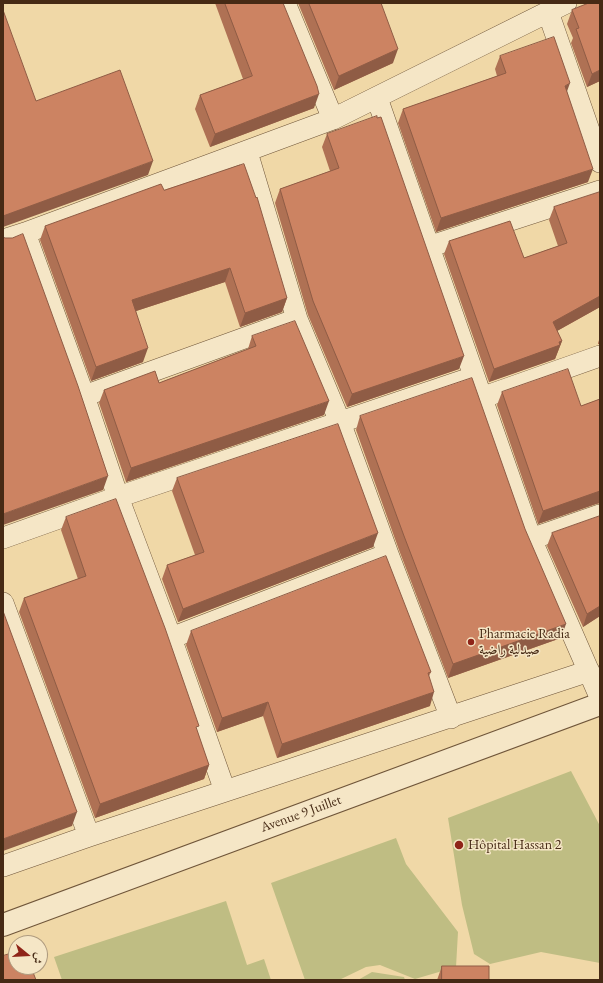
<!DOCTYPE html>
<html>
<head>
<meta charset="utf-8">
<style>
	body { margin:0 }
	#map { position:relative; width:603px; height:983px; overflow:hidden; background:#f0d8a7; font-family:"EB Garamond",Amiri,serif }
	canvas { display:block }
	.frame { position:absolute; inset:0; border:4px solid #462a15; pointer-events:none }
	.north { position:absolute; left:8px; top:935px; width:40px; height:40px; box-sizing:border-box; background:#f5e6c6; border:1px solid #af9b7f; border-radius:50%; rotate:108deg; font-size:11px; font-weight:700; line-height:16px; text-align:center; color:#462a15 }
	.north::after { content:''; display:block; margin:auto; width:14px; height:18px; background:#8f2418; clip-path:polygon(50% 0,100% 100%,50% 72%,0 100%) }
</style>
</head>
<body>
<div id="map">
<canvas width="603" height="983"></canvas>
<div class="frame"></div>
<div class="north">ش</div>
</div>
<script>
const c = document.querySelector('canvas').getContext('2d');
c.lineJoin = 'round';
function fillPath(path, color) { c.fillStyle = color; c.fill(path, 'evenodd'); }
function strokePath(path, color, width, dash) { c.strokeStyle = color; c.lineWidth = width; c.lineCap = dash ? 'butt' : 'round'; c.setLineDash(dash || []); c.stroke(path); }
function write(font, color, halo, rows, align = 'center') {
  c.font = font + ' "EB Garamond",Amiri,serif'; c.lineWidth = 3; c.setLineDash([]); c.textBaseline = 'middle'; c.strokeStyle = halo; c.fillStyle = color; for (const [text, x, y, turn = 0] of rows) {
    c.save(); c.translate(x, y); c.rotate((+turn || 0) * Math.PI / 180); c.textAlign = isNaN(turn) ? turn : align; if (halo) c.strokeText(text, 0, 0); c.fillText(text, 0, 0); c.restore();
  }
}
const green = new Path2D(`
	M571 771 600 826V963L541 952 490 964 474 954 462 905 448 818Z
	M396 838 406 864 458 932 456 967 415 979 380 965 366 967 339 980H305L271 883Z
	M226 901 247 965 264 959 271 980H62L54 957Z
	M372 972 404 977 405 980H358Z`);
const minor = new Path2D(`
	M285 3 333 119
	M548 12 600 162
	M377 98 531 539 600 697
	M247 152 297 319 340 422 388 554 451 718
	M25 233 84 396 118 497 171 638 225 791
	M3 240 25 233 333 119 566 3
	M428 247 600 191
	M84 396 297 319
	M481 398 600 356
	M3 538 118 497 474 377
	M531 539 600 515
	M3 603 89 836
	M171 638 388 554
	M3 866 89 836 589 671`);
const tertiary = new Path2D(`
	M3 925 600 704`);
const wall = new Path2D(`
	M215 3H283L314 108 210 147 195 109 200 95 243 79Z
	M298 3H381L393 63 334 90Z
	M589 3 600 81 587 87 571 43 573 38 567 24 572 10Z
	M500 56 567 92 588 182 436 232 398 123 403 109 497 76 495 69Z
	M327 134 459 369 347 407 308 315 275 203 280 189 330 171 322 147Z
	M164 190 287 298 282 312 240 327 225 282 136 311 143 362 91 381 40 240 45 226Z
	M600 192V307L557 331 562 341 555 359 489 382 444 254 449 241 524 258 558 246 549 220 554 207Z
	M252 336 324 415 126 482 99 403 104 390 159 383 248 349Z
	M600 337V344H598V343Z
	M502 392 581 406 600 399V503L596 504 538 524 497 405Z
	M360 416 561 638 448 678 399 550 356 430Z
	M177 478 373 547 178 622 162 579 167 565 195 555 172 491Z
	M600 516V616L583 627 547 546 552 533Z
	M66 517 197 731 209 765 204 779 95 818 19 612 24 598 78 579 61 530Z
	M191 631 431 672 429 676 430 706 277 758 263 716 217 732 186 645Z
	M442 966 489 980H437Z`);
const shadedWall = new Path2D(`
	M398 49 393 63 334 90 339 76Z
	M600 70V81L587 87 592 74Z
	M570 83 565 97V86Z
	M319 94 314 108 210 147 215 134Z
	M153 161 148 175 3 227V216L4 215Z
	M593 169 588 182 436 232 441 218Z
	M230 268 225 282 127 314 132 300Z
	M600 296V307L548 336 553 322Z
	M287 298 282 312 240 327 245 313Z
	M562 341 555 359 489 382 494 369Z
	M148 348 143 362 91 381 96 367Z
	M464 356 459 369 347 407 352 394Z
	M329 401 324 415 126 482 131 468Z
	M108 476 103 490 3 525V514Z
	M600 491V503L596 504 538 524 543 511Z
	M378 533 373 547 178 622 183 609Z
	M600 606V616L583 627 587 614Z
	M566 624 561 638 448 678 453 664Z
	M434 692 430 706 277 758 282 744Z
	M268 702 263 716 217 732 222 718Z
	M209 765 204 779 95 818 100 804Z
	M77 812 72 826 3 851V839Z`);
const building = new Path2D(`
	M225 3H283L317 86 319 94 215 134 200 95 252 76Z
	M309 3H381L398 49 339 76Z
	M589 3H600V70L592 74 576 29 579 28 572 10Z
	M3 10 36 101 120 70 153 161 3 216Z
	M554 37 570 83 565 86 593 169 441 218 403 109 506 73 500 56Z
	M377 116V118L381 117 464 356 352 394 313 301 280 189 339 168 327 134Z
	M244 164 256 198 257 197 287 298 245 313 230 268 132 300 148 348 96 367 45 226 161 184 164 190Z
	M600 192V296L553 322 562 341 559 342 560 345 494 369 449 241 510 221 524 258 567 243 554 207Z
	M23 234 78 386 108 476 3 514V237L5 238H12Z
	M295 321 329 401 131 468 104 390 155 371 159 383 256 346 252 336Z
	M568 369 581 406 600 399V491L543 511 502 392Z
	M472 378 525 529 566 624 453 664 404 536 360 416Z
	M338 424 378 533 183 609 167 565 204 552 177 478Z
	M116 499 165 628 199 726 196 727 209 765 100 804 24 598 86 576 66 517Z
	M600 516V606L587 614 552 533Z
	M386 556 431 672 428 673 434 692 282 744 268 702 222 718 191 631Z
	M3 611 77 812 3 839Z
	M16 952V967H31L36 980H3V956Z
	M442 966H489V980H442Z`);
const markers = [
	[471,642,4,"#8f2418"],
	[459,845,5,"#8f2418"]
];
const poiNames = [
	["Pharmacie Radia",479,634],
	["صيدلية راضية",479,650],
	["Hôpital Hassan 2",468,845]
];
const streetNames = [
	["Avenue 9 Juillet",301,814,-20]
];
fillPath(green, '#bfbd83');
strokePath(minor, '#70563a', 22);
strokePath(tertiary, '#70563a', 24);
strokePath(minor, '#f5e6c6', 21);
strokePath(tertiary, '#f5e6c6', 22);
fillPath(wall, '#af7154');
fillPath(shadedWall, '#8f5c45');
fillPath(building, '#cc8362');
strokePath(building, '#8f5c45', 1);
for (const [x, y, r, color] of markers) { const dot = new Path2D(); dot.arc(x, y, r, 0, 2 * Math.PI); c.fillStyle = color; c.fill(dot); strokePath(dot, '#f5e6c6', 1.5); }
write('14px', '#462a15', '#f5e6c6', poiNames, 'left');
write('14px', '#462a15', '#f5e6c6', streetNames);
</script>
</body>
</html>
